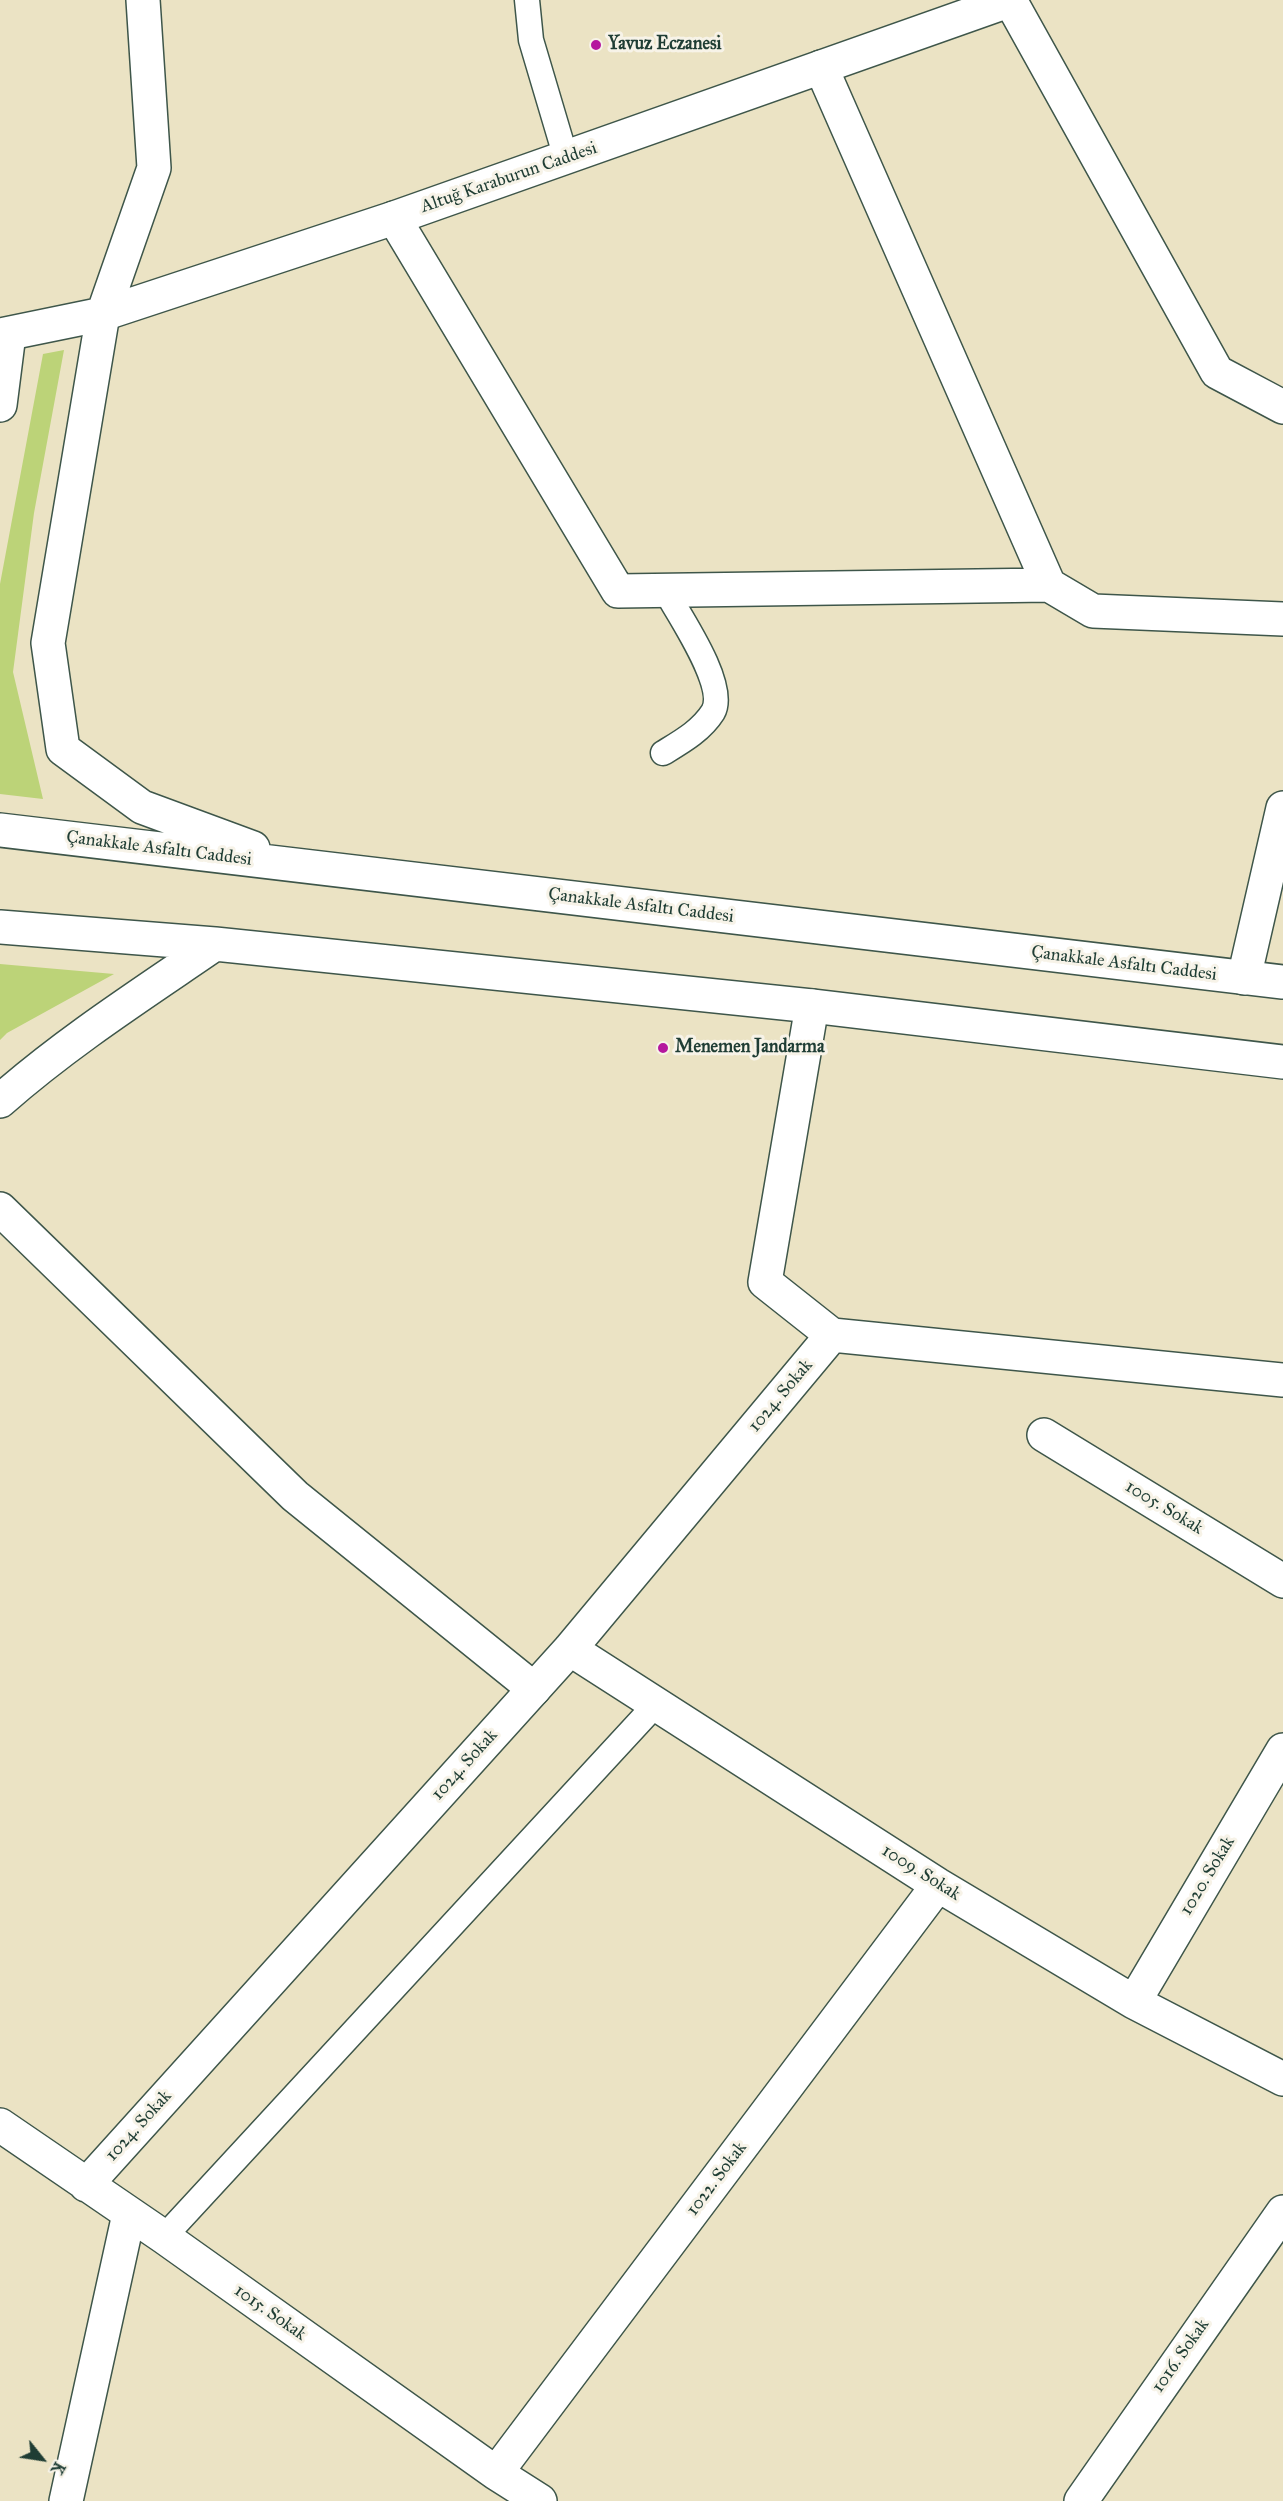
<!DOCTYPE html>
<html>
<head>
<meta charset="utf-8">
<style>
	body { margin:0 }
	#map { position:relative; width:1283px; height:2501px; overflow:hidden; background:#ebe3c4; font-family:"IM FELL Great Primer",serif }
	canvas { display:block }
	.north { position:absolute; left:12px; top:2429px; width:60px; height:60px; -webkit-text-stroke:4px #f7f3e8; paint-order:stroke; rotate:120deg; font-size:16px; font-weight:700; line-height:24px; text-align:center; color:#1f3d34 }
	.north::after { content:''; display:block; margin:auto; width:21px; height:27px; background:#1f3d34; clip-path:polygon(50% 0,100% 100%,50% 72%,0 100%) }
</style>
</head>
<body>
<div id="map">
<canvas width="1283" height="2501"></canvas>
<div class="north">K</div>
</div>
<script>
const c = document.querySelector('canvas').getContext('2d');
c.lineJoin = 'round';
function fillPath(path, color) { c.fillStyle = color; c.fill(path, 'evenodd'); }
function strokePath(path, color, width, dash) { c.strokeStyle = color; c.lineWidth = width; c.lineCap = dash ? 'butt' : 'round'; c.setLineDash(dash || []); c.stroke(path); }
function write(font, color, halo, rows, align = 'center') {
  c.font = font + ' "IM FELL Great Primer",serif'; c.lineWidth = 6; c.setLineDash([]); c.textBaseline = 'middle'; c.strokeStyle = halo; c.fillStyle = color; for (const [text, x, y, turn = 0] of rows) {
    c.save(); c.translate(x, y); c.rotate((+turn || 0) * Math.PI / 180); c.textAlign = isNaN(turn) ? turn : align; if (halo) c.strokeText(text, 0, 0); c.fillText(text, 0, 0); c.restore();
  }
}
const green = new Path2D(`
	M64 350 34 513 13 672 43 799 0 794V584L43 354Z
	M0 964 114 974 7 1033 0 1040Z`);
const lane = new Path2D(`
	M527 0 531 40 566 158
	M663 753C681 742 701 731 713 712 728 686 679 615 665 590
	M164 2237 657 1703`);
const street = new Path2D(`
	M1010 0 1217 372 1283 407
	M821 67 1049 585 1093 611 1283 619
	M394 218 618 591 1049 585
	M1244 978 1283 808
	M812 1006 765 1282 832 1335 1283 1380
	M1044 1435 1283 1581
	M570 1649 938 1885 1134 2002 1283 2079
	M1134 2002 1283 1750
	M0 2125 164 2237 496 2473 540 2501
	M86 2185 570 1649 832 1335
	M496 2473 938 1885
	M66 2501 129 2214
	M1081 2501 1283 2212`);
const secondary = new Path2D(`
	M103 314 154 168 143 0
	M0 335 103 314 394 218 1011 0
	M0 1209 295 1496 534 1689`);
const highway = new Path2D(`
	M103 314 48 643 63 749 142 807 253 848
	M0 405 9 334
	M0 830 1283 982
	M0 927 215 944 812 1006 1283 1062
	M0 1101C67 1042 142 994 215 944`);
const markers = [
	[596,45,6,"#b5179e"],
	[663,1048,6,"#b5179e"]
];
const poiNames = [
	["Yavuz Eczanesi",608,45],
	["Menemen Jandarma",675,1048]
];
const streetNames = [
	["Altuğ Karaburun Caddesi",509,178,-19],
	["Çanakkale Asfaltı Caddesi",159,849,7],
	["Çanakkale Asfaltı Caddesi",641,906,7],
	["Çanakkale Asfaltı Caddesi",1124,964,7],
	["1024. Sokak",781,1396,-50],
	["1005. Sokak",1164,1508,31],
	["1024. Sokak",465,1765,-48],
	["1009. Sokak",921,1873,32],
	["1020. Sokak",1208,1876,-59],
	["1024. Sokak",139,2126,-48],
	["1022. Sokak",717,2179,-53],
	["1015. Sokak",270,2313,35],
	["1016. Sokak",1181,2356,-55]
];
fillPath(green, '#bcd378');
strokePath(lane, '#3e564a', 27);
strokePath(street, '#3e564a', 36);
strokePath(secondary, '#3e564a', 36);
strokePath(highway, '#3e564a', 36);
strokePath(lane, '#fff', 24);
strokePath(street, '#fff', 33);
strokePath(secondary, '#fff', 33);
strokePath(highway, '#fff', 33);
for (const [x, y, r, color] of markers) { const dot = new Path2D(); dot.arc(x, y, r, 0, 2 * Math.PI); c.fillStyle = color; c.fill(dot); strokePath(dot, '#f7f3e8', 2); }
write('bold 18px', '#1f3d34', '#f7f3e8', poiNames, 'left');
write('18px', '#1f3d34', '#f7f3e8', streetNames);
</script>
</body>
</html>
